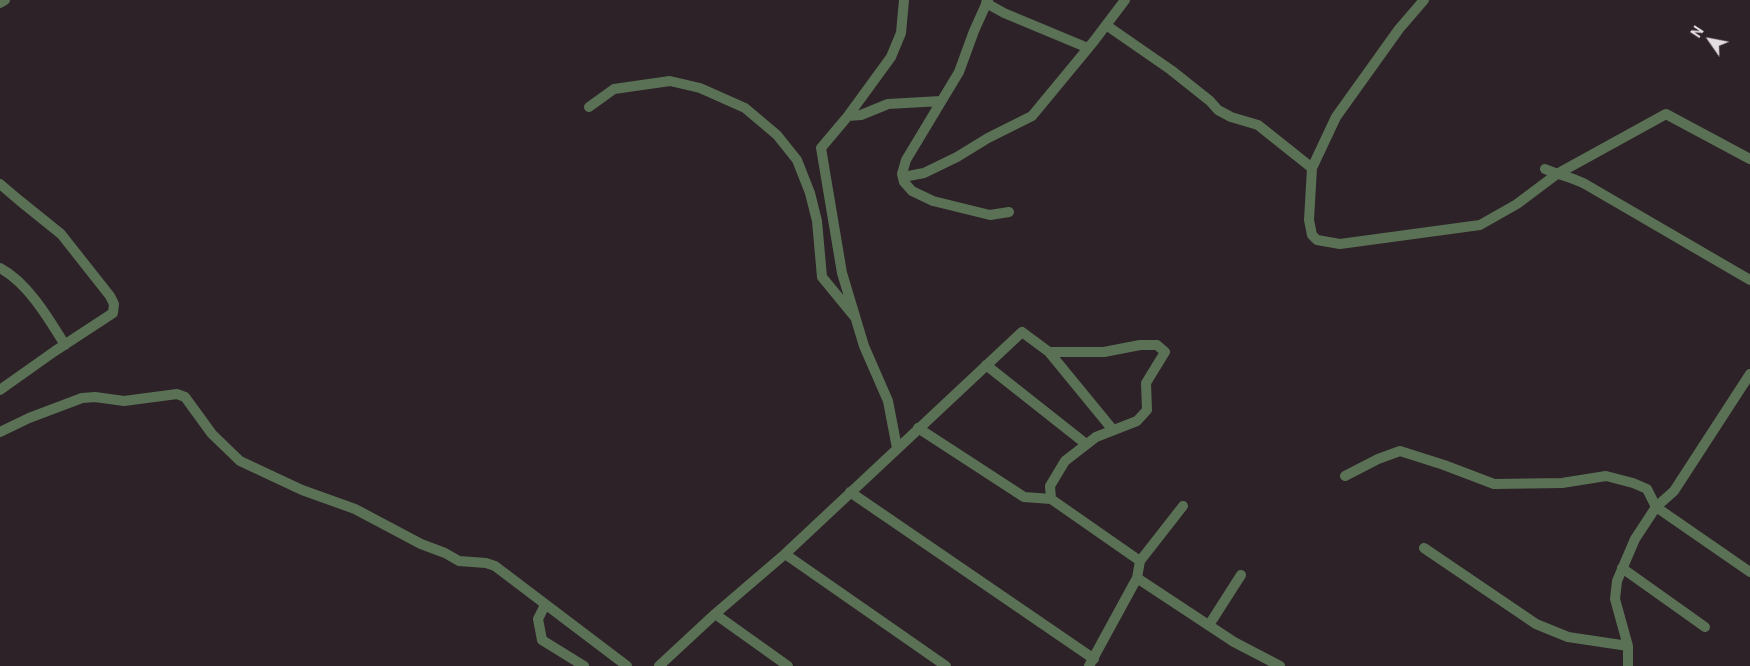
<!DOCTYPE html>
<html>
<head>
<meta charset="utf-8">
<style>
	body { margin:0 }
	#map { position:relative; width:1750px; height:666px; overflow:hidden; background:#2c2227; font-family:Roboto,sans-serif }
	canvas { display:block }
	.north { position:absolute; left:1685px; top:15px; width:50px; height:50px; -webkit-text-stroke:4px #2c2227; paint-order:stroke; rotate:303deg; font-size:14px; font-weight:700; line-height:20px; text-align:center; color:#e4dde1 }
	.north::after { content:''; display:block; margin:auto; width:18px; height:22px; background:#e4dde1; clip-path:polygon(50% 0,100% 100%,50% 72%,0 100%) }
</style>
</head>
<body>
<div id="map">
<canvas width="1750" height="666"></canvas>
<div class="north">N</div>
</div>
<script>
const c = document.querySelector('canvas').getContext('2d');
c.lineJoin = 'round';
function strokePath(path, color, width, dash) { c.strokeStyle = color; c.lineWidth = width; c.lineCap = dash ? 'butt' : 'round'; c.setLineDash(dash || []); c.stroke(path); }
const minor = new Path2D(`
	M988 0 974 31 959 72 906 160 902 174 904 182 912 191 933 201 990 215 1009 212
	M1424 0 1399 29 1336 117 1312 168 1309 220 1312 235 1317 240 1340 244 1480 225 1517 204 1557 174 1666 114 1750 159
	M0 3 5 0
	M986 3 1004 13 1088 48
	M1106 25 1171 70 1210 101 1218 110 1231 117 1258 125 1312 168
	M589 107 614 89 670 81 700 88 745 108 777 135 797 160 810 193 817 221 822 277 854 316
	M848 116 861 115 888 104 941 101
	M1545 169C1559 175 1572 177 1585 184L1750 280
	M903 177 924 173 957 157 988 138 1032 116 1094 41 1125 0
	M0 184 20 201 61 234 110 296 114 304 113 313 55 351 0 390
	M0 268C28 283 49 319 65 345
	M1049 352 1113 430
	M986 365 1086 444
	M1750 374 1674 491 1656 507 1750 572
	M918 428 1024 497 1051 499
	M0 432 29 418 82 398 95 397 124 401 177 394 185 397 212 434 240 461 302 490 355 509 421 544 445 553 459 561 486 563 495 566 627 666
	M897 448 888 401 864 346 842 273 821 148 848 116 891 57 901 33 904 0
	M1345 476 1378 459 1400 451 1444 465 1494 484 1562 483 1606 476 1633 483 1647 489 1656 507 1635 539 1617 581 1615 599 1628 646V666
	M850 492 1094 659
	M1424 548 1536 624 1568 637 1628 646
	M785 554 946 666
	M1140 561 1183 506
	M1622 568 1705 627
	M1137 578 1234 642 1280 666
	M545 605 538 619 542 640 584 666
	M715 614 788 666
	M1209 625 1241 575
	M659 666 715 614 785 554 1022 332 1049 352H1104L1140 345H1157L1165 352 1146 383 1147 410 1137 421 1096 437 1065 461 1050 486 1051 499 1140 561 1137 578 1089 666`);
strokePath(minor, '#5b7155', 10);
</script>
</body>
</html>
